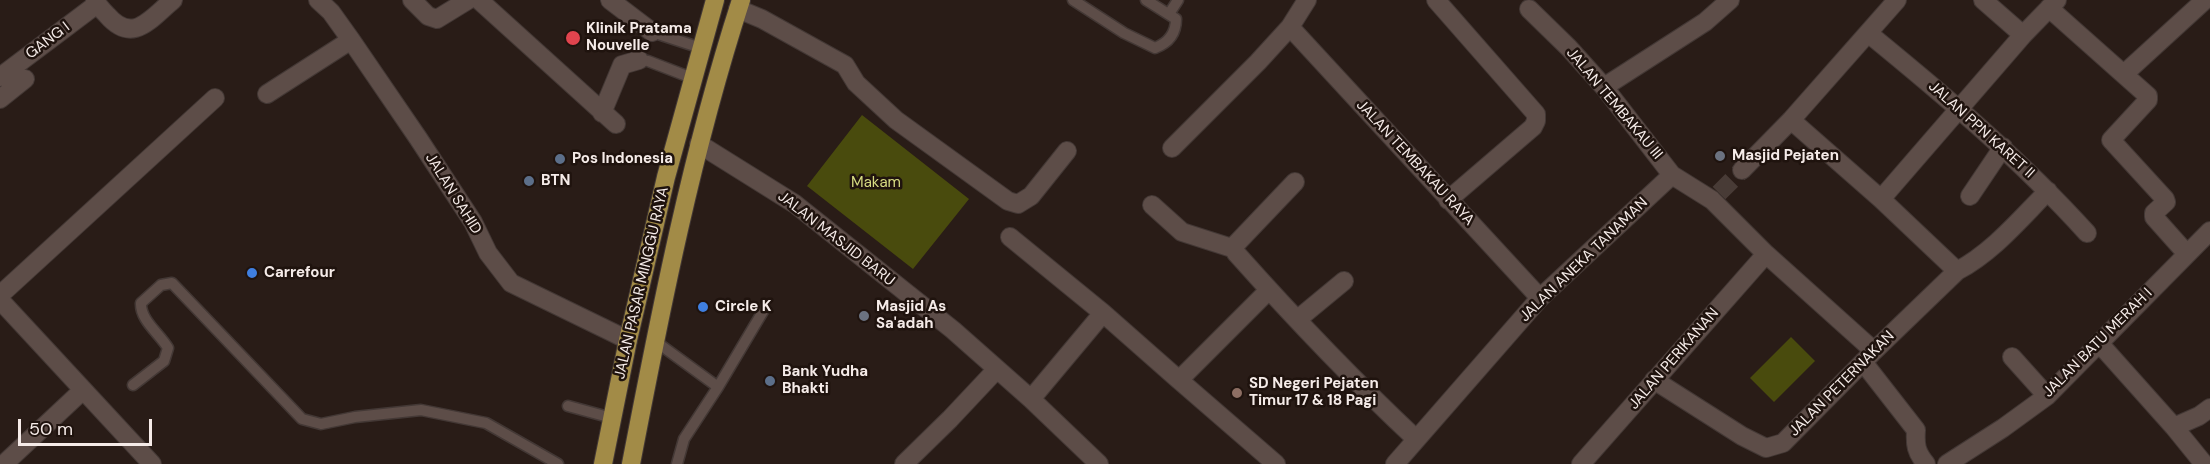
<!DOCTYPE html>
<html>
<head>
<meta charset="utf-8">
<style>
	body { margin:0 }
	#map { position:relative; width:2210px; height:464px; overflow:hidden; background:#291c17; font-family:"DM Sans",sans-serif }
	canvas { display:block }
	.scale { position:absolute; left:18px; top:419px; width:134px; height:27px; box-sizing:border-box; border:3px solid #f5ebe8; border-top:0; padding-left:8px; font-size:18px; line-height:21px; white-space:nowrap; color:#f5ebe8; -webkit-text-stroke:4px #1f130e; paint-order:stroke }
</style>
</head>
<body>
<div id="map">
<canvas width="2210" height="464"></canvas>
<div class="scale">50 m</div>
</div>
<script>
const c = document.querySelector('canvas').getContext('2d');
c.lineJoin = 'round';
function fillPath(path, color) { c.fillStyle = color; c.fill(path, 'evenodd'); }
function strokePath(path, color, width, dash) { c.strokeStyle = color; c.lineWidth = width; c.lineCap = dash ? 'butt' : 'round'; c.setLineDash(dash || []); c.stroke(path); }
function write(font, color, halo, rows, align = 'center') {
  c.font = font + ' "DM Sans",sans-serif'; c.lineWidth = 5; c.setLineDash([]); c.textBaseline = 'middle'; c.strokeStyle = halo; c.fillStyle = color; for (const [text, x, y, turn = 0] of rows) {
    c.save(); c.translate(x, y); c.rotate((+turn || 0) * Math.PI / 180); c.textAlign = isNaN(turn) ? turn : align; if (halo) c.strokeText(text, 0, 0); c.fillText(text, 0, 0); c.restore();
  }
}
const green = new Path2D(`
	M862 115 969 199 913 269 807 186Z
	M1791 337 1815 361 1774 402 1750 378Z`);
const streetTunnel = new Path2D(`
	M1719 193 1742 170`);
const lane = new Path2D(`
	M1073 0 1124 33 1155 48C1168 43 1176 34 1176 19L1146 0
	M1169 14 1178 0
	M652 32 701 48
	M639 60 648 61 692 78
	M655 341 718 387
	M133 385 164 361 168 348C160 334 140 320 141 303L161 285 172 283 302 419 321 424 355 417 421 410 486 423 558 464
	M568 406 612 418
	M677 464 684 439 718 387 765 308`);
const street = new Path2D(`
	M95 0C98 6 102 10 107 15 133 45 150 19 173 0
	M318 0 331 12 351 40 418 138 473 222 488 253 511 283 628 340
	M412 0 428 16 437 19 468 0
	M479 0 616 124
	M610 0 652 32
	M1436 0 1536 114V121L1533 127 1448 200
	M1983 0 2023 35
	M2049 8 2148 96V100L2111 140 2165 199 2166 202 2154 213V217L2187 254
	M738 9 762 19 845 65 856 83 896 120 1008 201 1018 204 1031 196 1067 151
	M1529 9 1569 48 1604 87 1672 175 1712 200 1766 254 1581 464
	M1290 27 1540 298
	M1868 33C1945 96 2020 159 2087 233
	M2124 74 2205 0
	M0 77 97 4
	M1604 87 1705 22 1730 0
	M267 94 351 40
	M0 99 25 79
	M602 113 622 65 639 60
	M1791 120 1881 199 1957 271
	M699 144 795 204 953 330 1031 399 1099 464
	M1172 148 1258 62 1290 27 1307 0
	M1742 170 1791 120 1897 0
	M1970 196 2003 147
	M1881 199 2023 35 2057 0
	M1152 205 1182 232 1235 249
	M1010 237 1103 313
	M1235 249 1236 253C1293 317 1353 380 1416 439
	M1235 249V245L1295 182
	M1766 254 1874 351
	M0 295 215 98
	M0 300 152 464
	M1298 319 1344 281
	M2099 343 2174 427 2204 464
	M2012 357 2047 396
	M1863 362 1916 430C1915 445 1916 452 1926 464
	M1179 380 1276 464
	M1654 380 1742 436 1766 448 1783 443 1874 351 1957 271C1993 252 2020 219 2048 191
	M1031 399 1103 313 1179 380 1269 290
	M2174 427 2199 416 2210 408
	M4 464 83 390
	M904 464 950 419 997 369
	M1395 464 1540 298 1672 175
	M1947 464 2003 428 2047 396 2210 231`);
const primary = new Path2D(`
	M603 464 628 340 666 177 715 0
	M631 464C661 308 692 151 741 0`);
const markers = [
	[573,38,8,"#e0444e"],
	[1720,156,6,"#6b7280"],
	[560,159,6,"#5c6f8a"],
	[529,181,6,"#5c6f8a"],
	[252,273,6,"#3f7fe0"],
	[703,307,6,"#3f7fe0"],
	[864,316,6,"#6b7280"],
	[770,381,6,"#5c6f8a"],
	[1237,393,6,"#8d6e63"]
];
const poiNames = [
	["Klinik Pratama",586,29],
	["Nouvelle",586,46],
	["Masjid Pejaten",1732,156],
	["Pos Indonesia",572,159],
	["BTN",541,181],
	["Carrefour",264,273],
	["Circle K",715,307],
	["Masjid As",876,307],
	["Sa'adah",876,324],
	["Bank Yudha",782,372],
	["Bhakti",782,389],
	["SD Negeri Pejaten",1249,384],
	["Timur 17 & 18 Pagi",1249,401]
];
const streetNames = [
	["GANG I",48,41,-37],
	["JALAN TEMBAKAU III",1614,104,50],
	["JALAN PPN KARET II",1981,130,42],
	["JALAN TEMBAKAU RAYA",1415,163,47],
	["JALAN SAHID",453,194,58],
	["JALAN MASJID BARU",836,239,38],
	["JALAN ANEKA TANAMAN",1584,260,-44],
	["JALAN PASAR MINGGU RAYA",642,283,-77],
	["JALAN BATU MERAH I",2098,343,-45],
	["JALAN PERIKANAN",1674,359,-49],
	["JALAN PETERNAKAN",1842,384,-45]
];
const parkNames = [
	["Makam",876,183]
];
fillPath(green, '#494b0d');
strokePath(streetTunnel, '#483b36', 18, [18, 9]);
strokePath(lane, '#433835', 13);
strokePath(street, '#433835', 20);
strokePath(primary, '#433835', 20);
strokePath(lane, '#5d4d48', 10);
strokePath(street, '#5d4d48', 18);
strokePath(primary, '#a28b47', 18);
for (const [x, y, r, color] of markers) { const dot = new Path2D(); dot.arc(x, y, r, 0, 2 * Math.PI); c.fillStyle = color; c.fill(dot); strokePath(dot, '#1f130e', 2); }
write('bold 15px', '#f5ebe8', '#1f130e', poiNames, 'left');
write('15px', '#f5ebe8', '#1f130e', streetNames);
write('15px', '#d7dc82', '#1f130e', parkNames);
</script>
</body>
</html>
